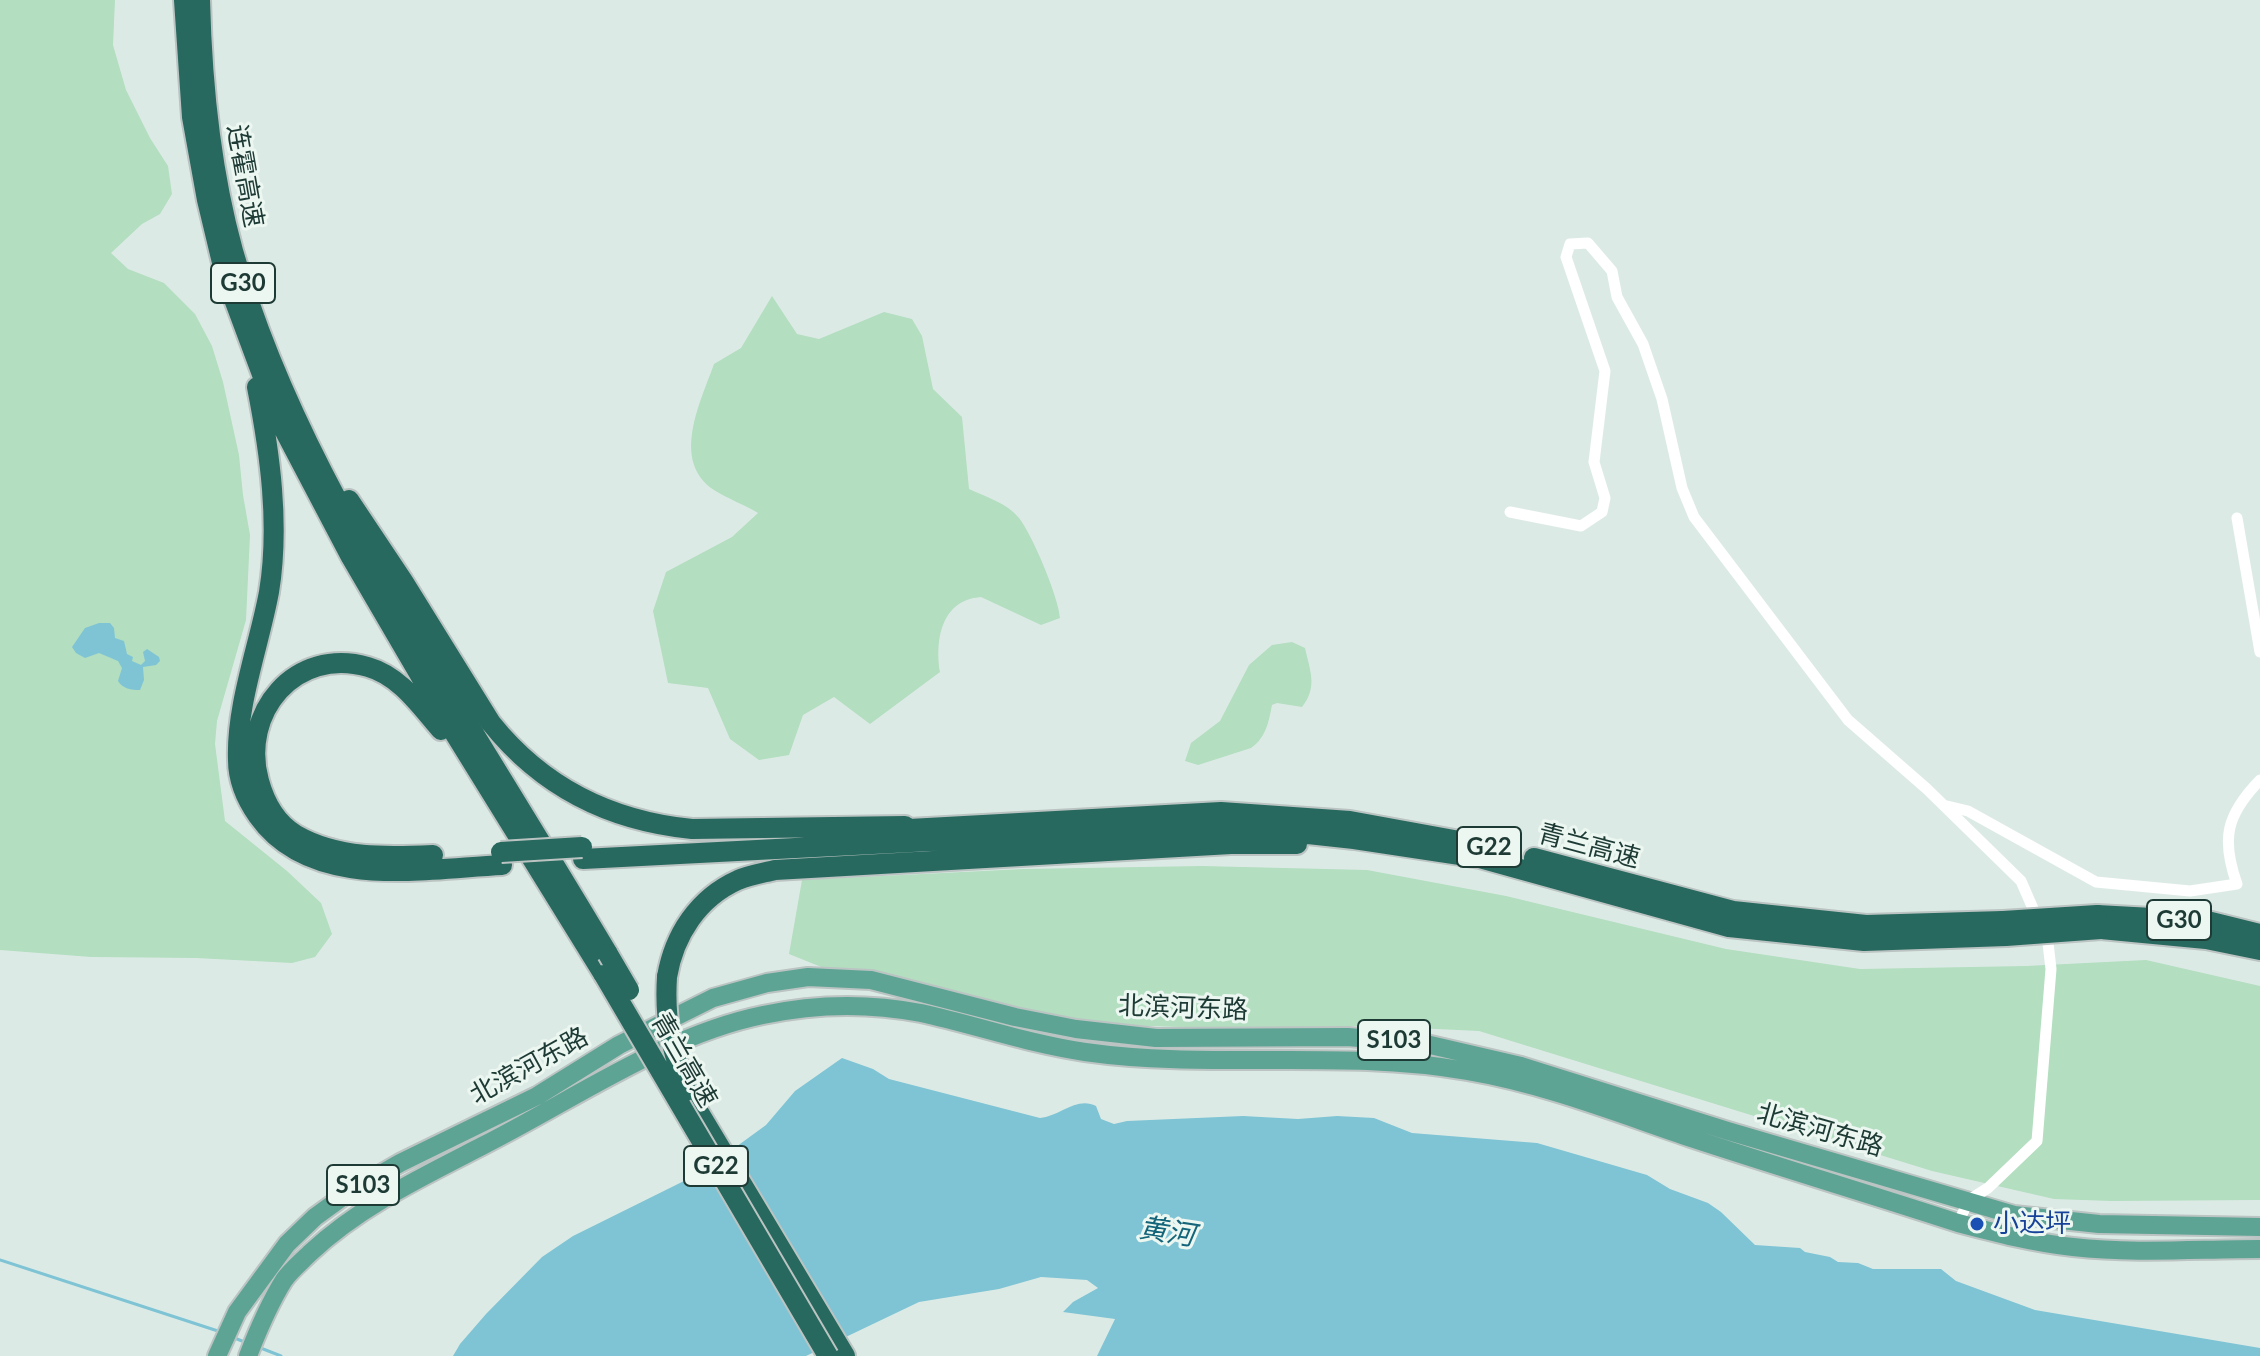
<!DOCTYPE html>
<html>
<head>
<meta charset="utf-8">
<style>
	body { margin:0 }
	canvas { display:block; background:#dceae5 }
</style>
</head>
<body>
<canvas width="2260" height="1356"></canvas>
<script>
const c = document.querySelector('canvas').getContext('2d');
c.lineJoin = 'round';
function fillPath(path, color) { c.fillStyle = color; c.fill(path, 'evenodd'); }
function strokePath(path, color, width, dash) { c.strokeStyle = color; c.lineWidth = width; c.lineCap = dash ? 'butt' : 'round'; c.setLineDash(dash || []); c.stroke(path); }
function write(font, color, halo, rows, align = 'center') {
  c.font = font + ' Lato,"Noto Sans SC",sans-serif'; c.lineWidth = 6; c.setLineDash([]); c.textBaseline = 'middle'; c.strokeStyle = halo; c.fillStyle = color; for (const [text, x, y, turn = 0] of rows) {
    c.save(); c.translate(x, y); c.rotate((+turn || 0) * Math.PI / 180); c.textAlign = isNaN(turn) ? turn : align; if (halo) c.strokeText(text, 0, 0); c.fillText(text, 0, 0); c.restore();
  }
}
const green = new Path2D(`
	M0 0H115L113 45 126 90 150 138 168 166 172 194 160 214 142 224 111 253 128 269 164 283 195 314 212 346 223 382 239 455 243 495 250 535 246 620 217 721 215 744 225 821 287 871 321 903 332 934 315 957 292 963 196 958 91 957 0 950Z
	M772 296 797 334 819 339 884 312 912 319 922 336 933 389 962 417 969 489C986 497 1007 503 1019 518 1032 534 1059 598 1060 618L1041 625 981 597C941 600 935 640 940 672L870 724 834 697 803 715 789 755 759 760 730 739 708 688 668 683 653 611 666 572 732 537 758 513C745 505 728 499 714 490 670 461 701 401 714 364L741 348Z
	M1292 642 1305 648C1310 671 1318 687 1302 707L1277 703 1272 705C1269 721 1266 738 1251 748L1198 765 1185 761 1191 743 1220 721 1249 665 1272 645Z
	M1202 866 1367 870 1506 896 1726 949 1860 969 2026 966 2146 960 2260 986V1200L2111 1201 2054 1199 1932 1171 1479 1031 1372 1026 1212 1028 1086 1024 856 981 789 954 802 880 1023 869Z`);
const water = new Path2D(`
	M99 623H110L114 628 115 638 124 641 127 654 133 657 132 661 141 665 145 661 143 652 147 649 159 657 160 661 156 665 143 667 144 680 140 690C131 690 123 689 118 681L122 668 118 661 99 653 85 658 76 653 72 647 85 628Z
	M842 1058 873 1069 889 1079 1040 1118C1060 1116 1077 1096 1096 1106L1101 1119 1114 1124 1127 1121 1243 1116 1298 1119 1337 1116 1374 1118 1412 1133 1537 1143 1647 1175 1670 1189 1708 1203 1721 1212 1755 1245 1800 1248 1805 1252 1830 1257 1838 1262 1858 1263 1873 1269H1941L1956 1281 2035 1310 2260 1348V1356H1097L1115 1319 1063 1312 1073 1302 1098 1288 1087 1280 1041 1277 999 1289 919 1302 806 1356H453L460 1344 486 1314 542 1257 573 1236 690 1178 729 1152 766 1125 795 1091Z`);
const stream = new Path2D(`
	M0 1260 221 1332
	M232 1337 247 1343
	M258 1347 281 1356`);
const minor = new Path2D(`
	M1510 512 1581 526 1602 512 1605 498 1594 462 1605 371 1566 257 1570 244 1588 243 1612 271 1617 297 1643 344 1662 399 1682 488 1694 517 1848 720 1927 789 2021 881 2048 943 2051 969 2037 1141 1988 1188 1969 1200 1958 1223
	M2237 518 2260 652
	M1943 805 1968 811 2096 882 2190 891 2237 884C2221 839 2226 815 2260 780`);
const primary = new Path2D(`
	M217 1356 237 1312 287 1244 315 1217 348 1193 400 1163 537 1096 619 1045 713 998 767 983 808 977 871 980 1015 1017 1076 1029 1156 1038 1348 1037 1426 1044 1521 1066 1728 1131 2014 1215 2099 1224 2260 1227
	M248 1356C258 1330 269 1304 284 1280 291 1270 301 1262 310 1253 360 1206 424 1176 484 1145 573 1100 665 1035 763 1015 814 1004 869 1003 921 1013 976 1025 1029 1044 1085 1052 1211 1070 1341 1049 1467 1071 1544 1084 1617 1113 1691 1138 1779 1167 1869 1194 1958 1223 1996 1233 2034 1243 2073 1247 2135 1254 2198 1249 2260 1249`);
const motorway = new Path2D(`
	M184 0 192 117 207 200 225 275 279 420 351 557 442 713 604 975
	M200 0C202 84 211 171 233 251 277 406 359 544 441 680 497 771 553 862 608 954
	M257 387C270 453 280 525 269 592 259 646 236 705 238 760 238 781 246 799 258 816 311 891 422 869 502 865
	M349 500 403 581 491 723C543 788 610 821 692 829L905 826
	M891 830 1221 812 1350 821 1476 844
	M433 855C386 857 338 859 296 835 276 823 265 803 259 781 240 713 295 646 368 667 400 676 420 706 441 730
	M1534 858 1733 911 1866 925 2003 921
	M583 859 1201 827 1262 829 1354 839 1480 858 1729 927 1864 941 2006 936
	M2097 915 2207 921 2260 934
	M2101 929 2206 939 2260 950
	M667 977C674 935 698 898 738 880 750 875 763 873 775 870L1231 844H1297
	M686 1091 845 1356`);
const motorwayBridge = new Path2D(`
	M501 852 582 847
	M2003 921 2097 915
	M2006 936 2101 929
	M608 954 629 990
	M604 975 828 1356
	M667 977C664 1023 672 1048 686 1091`);
const markers = [
	[1977,1224,8,"#1a4fb4"]
];
const shields = [
	[243,283,64],
	[1489,847,64],
	[2179,920,64],
	[1394,1040,72],
	[716,1166,64],
	[363,1185,72]
];
const shieldNames = [
	["G30",243,283],
	["G22",1489,847],
	["G30",2179,920],
	["S103",1394,1040],
	["G22",716,1166],
	["S103",363,1185]
];
const streetNames = [
	["连霍高速",245,176,80],
	["青兰高速",1589,846,15],
	["北滨河东路",1183,1008,2],
	["青兰高速",684,1060,60],
	["北滨河东路",529,1066,-29],
	["北滨河东路",1820,1130,16]
];
const transitNames = [
	["小达坪",1993,1224]
];
const waterNames = [
	["黄河",1167,1232,9]
];
fillPath(green, '#b3dec0');
fillPath(water, '#7fc4d5');
strokePath(stream, '#7fc4d5', 3);
strokePath(primary, '#bbc4c2', 22);
strokePath(motorway, '#bbc4c2', 24);
strokePath(minor, '#fff', 11);
strokePath(primary, '#5da494', 18);
strokePath(motorway, '#27695e', 20);
strokePath(motorwayBridge, '#bbc4c2', 24, []);
strokePath(motorwayBridge, '#27695e', 20);
for (const [x, y, r, color] of markers) { const dot = new Path2D(); dot.arc(x, y, r, 0, 2 * Math.PI); c.fillStyle = color; c.fill(dot); strokePath(dot, '#edf7f2', 3); }
for (const [x, y, w] of shields) { const box = new Path2D(); box.roundRect(x - w / 2, y - 20, w, 40, 6); c.fillStyle = '#edf7f2'; c.fill(box); strokePath(box, '#1d3a34', 2); }
write('bold 24px', '#1d3a34', null, shieldNames);
write('26px', '#1d3a34', '#edf7f2', streetNames);
write('26px', '#164399', '#edf7f2', transitNames, 'left');
write('italic 28px', '#14657a', '#edf7f2', waterNames);
</script>
</body>
</html>
